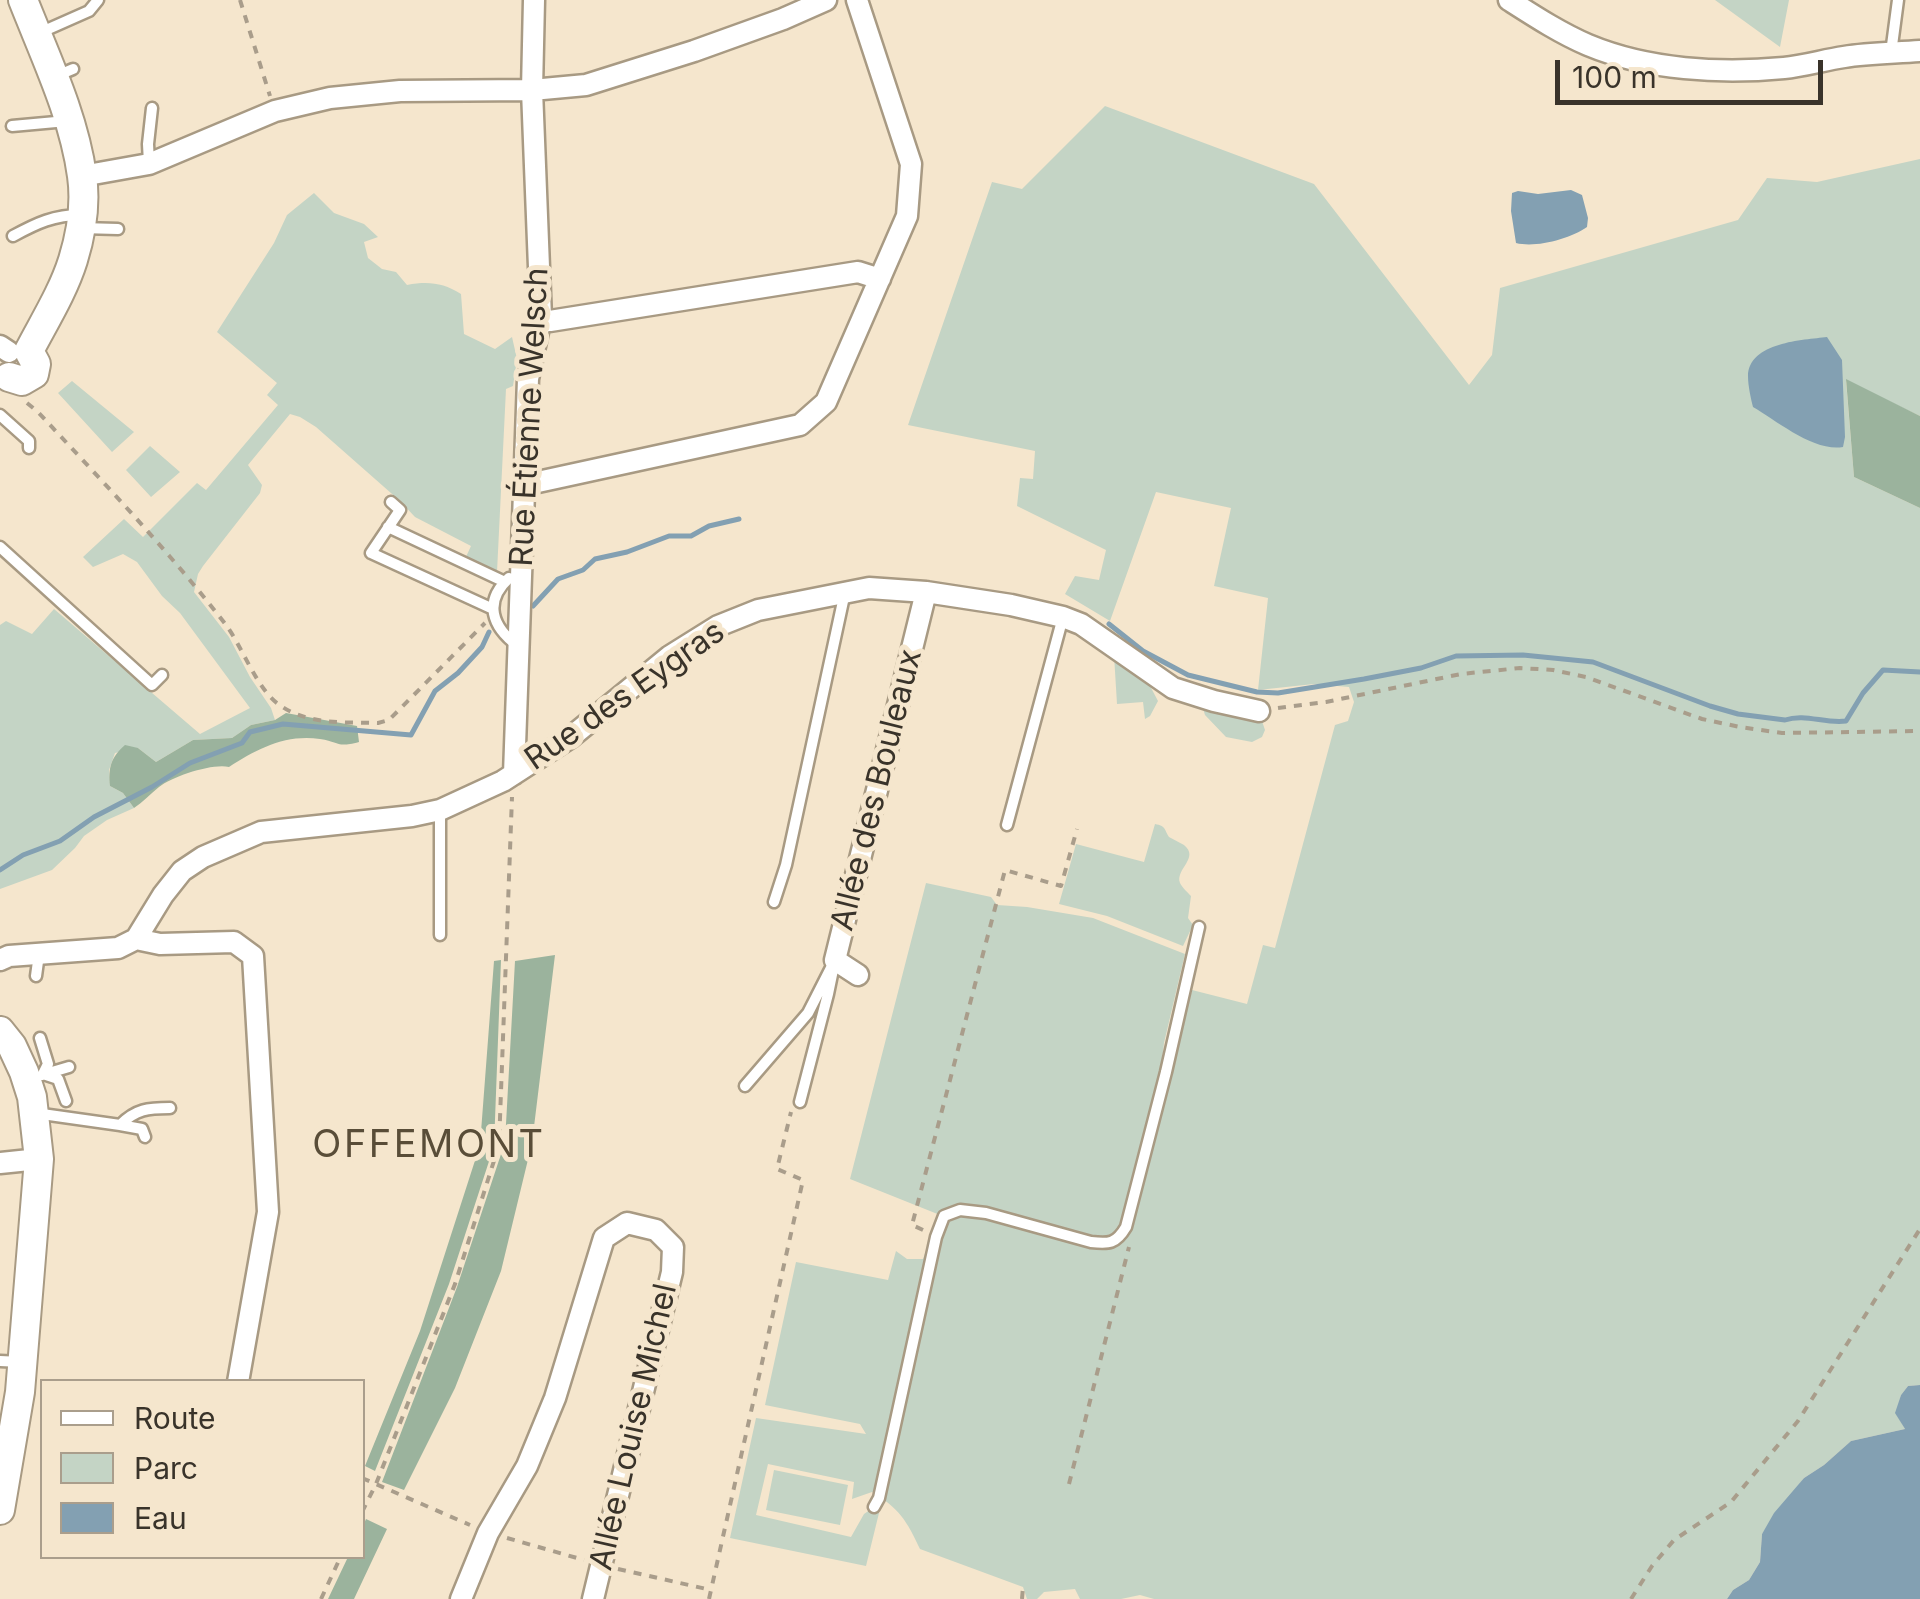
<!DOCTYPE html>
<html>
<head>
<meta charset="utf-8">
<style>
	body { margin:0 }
	#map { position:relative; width:1920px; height:1599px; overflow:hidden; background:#f5e6cd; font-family:Inter,sans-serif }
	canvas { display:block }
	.legend { position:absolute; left:40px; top:1379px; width:325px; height:180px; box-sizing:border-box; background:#f5e6cd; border:2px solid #aa9e8c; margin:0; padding:12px 18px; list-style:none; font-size:30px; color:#39332a }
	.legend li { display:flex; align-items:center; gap:20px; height:50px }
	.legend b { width:50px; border:2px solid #aa9e8c }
	.scale { position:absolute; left:1555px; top:60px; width:268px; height:45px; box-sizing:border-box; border:5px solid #39332a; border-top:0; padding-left:12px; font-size:30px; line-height:35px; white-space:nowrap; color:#39332a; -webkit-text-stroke:8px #f5e6cd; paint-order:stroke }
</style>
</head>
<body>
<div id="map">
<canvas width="1920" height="1599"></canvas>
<ul class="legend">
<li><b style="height:12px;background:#fff"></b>Route</li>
<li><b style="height:28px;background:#c4d4c5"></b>Parc</li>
<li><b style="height:28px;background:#83a0b2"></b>Eau</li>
</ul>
<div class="scale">100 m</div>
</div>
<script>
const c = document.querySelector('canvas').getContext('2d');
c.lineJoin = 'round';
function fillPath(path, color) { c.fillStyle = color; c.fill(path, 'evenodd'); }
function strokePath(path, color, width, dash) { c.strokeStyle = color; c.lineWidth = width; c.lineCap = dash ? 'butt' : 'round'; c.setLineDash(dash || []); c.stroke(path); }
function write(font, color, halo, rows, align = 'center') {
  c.font = font + ' Inter,sans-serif'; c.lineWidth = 10; c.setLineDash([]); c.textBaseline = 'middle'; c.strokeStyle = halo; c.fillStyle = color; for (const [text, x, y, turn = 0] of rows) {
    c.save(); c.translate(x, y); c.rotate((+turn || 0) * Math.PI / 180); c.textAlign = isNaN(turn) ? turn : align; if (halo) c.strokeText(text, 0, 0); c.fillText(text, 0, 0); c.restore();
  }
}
const green = new Path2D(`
	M1715 0H1789L1780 47Z
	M1105 106 1314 184 1469 385 1492 355 1500 288 1738 220 1767 178 1817 182 1920 159V416L1846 381 1854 477 1920 508V1385L1908 1386 1901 1395 1896 1413 1905 1429 1851 1441 1824 1465 1804 1478 1762 1534 1760 1562 1749 1580 1733 1590 1727 1599H1154L1140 1595 1121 1599H1080L1075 1589 1044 1592 1037 1599H1027L1023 1587 920 1549C907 1521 899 1508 872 1492L852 1499 854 1482 768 1464 756 1515 851 1537 864 1514 874 1507 879 1513 866 1566 730 1538 756 1418 866 1434 860 1424 765 1405 796 1262 888 1280 896 1251 907 1259H923L940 1215 850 1179 926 883 991 897 997 905 1027 907 1093 918 1185 954 1164 1043 1161 1070 1171 1073 1192 990 1247 1004 1263 945 1275 948 1335 725 1348 721 1354 702 1349 687 1314 684 1258 690 1268 598 1214 586 1231 508 1156 492 1110 621 1065 594 1075 576 1099 580 1106 550 1017 506 1020 478 1033 479 1035 451 908 425 992 182 1022 189Z
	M314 193 334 213 364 224 378 237 364 242 368 258 382 269 396 272 407 285C429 281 443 283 461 294L464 334 495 349 512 337 517 359 513 386 506 389 497 572 493 574 465 559 471 546 415 517 400 501 316 427 300 417 290 414 248 465 262 485 260 493 203 566 198 574 194 592 229 637 250 677 271 708 275 720 251 725 232 738 193 740 156 762 138 748 115 753 109 770 110 786 123 793 134 808 107 820 84 836 75 848 52 870 0 889V625L6 621 32 634 54 609 200 734 250 708 180 613 162 596 137 562 123 554 93 567 83 557 124 519 143 537 197 483 206 490 278 405 267 395 277 383 217 332 274 243 287 215Z
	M72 381 134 432 112 452 58 393Z
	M150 446 180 472 151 497 126 470Z
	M1114 655 1149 684 1158 701 1150 716 1145 719 1143 702 1117 704Z
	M1201 702 1261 718 1265 730 1262 737 1252 742 1226 737 1205 715Z
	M1155 824C1166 826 1164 829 1169 837 1174 840 1179 842 1184 845 1200 858 1175 869 1180 883 1181 886 1189 894 1191 896L1188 918 1193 925 1183 946 1107 916 1059 904 1076 844 1144 862Z
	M774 1470 848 1485 840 1525 766 1510Z`);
const forest = new Path2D(`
	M1846 379 1920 416V508L1854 477Z
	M286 713 357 726 359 742C336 748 340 742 320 739 285 734 257 749 229 767 213 763 173 776 159 787 150 794 143 802 134 808L123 793 110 786C108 768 111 757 125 745L138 748 156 762 193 740 232 738 251 725 275 720Z
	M555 955 532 1143 501 1271 455 1388 404 1490 382 1482 457 1287 505 1142 515 961Z
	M501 960 494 1146 449 1284 375 1471 365 1466 420 1331 480 1145 494 961Z
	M366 1519 387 1529 354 1599H328L348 1557 362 1556 363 1526Z`);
const water = new Path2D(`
	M1571 190 1582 195 1588 218 1587 227C1570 239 1536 248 1516 243L1511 211 1512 193 1518 191 1538 194Z
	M1827 337 1842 360 1845 437 1843 447C1814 452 1777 421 1753 407 1751 399 1748 386 1748 376 1749 342 1803 340 1827 337Z
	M1920 1385V1599H1727L1733 1590 1749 1580 1760 1562 1762 1534 1774 1513 1804 1478 1824 1465 1851 1441 1905 1429 1895 1413 1901 1395 1908 1386Z`);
const stream = new Path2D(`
	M533 606 558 579 583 570 595 559 627 552 669 536H691L709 526 739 519
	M1109 624 1143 651 1188 675 1257 692 1278 693 1364 679 1421 668 1456 656 1523 655 1593 662 1710 706 1738 714 1785 720C1805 713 1825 724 1846 721L1863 693 1883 670 1920 672
	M0 870 23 855 60 841 94 817 152 787 190 763 242 743 250 732 283 724 411 735 435 691 458 673 482 647 489 632`);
const path = new Path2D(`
	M240 0 270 96
	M27 403 38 412C102 481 168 550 226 625 243 648 258 692 281 706 309 725 345 722 378 723L389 720 485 623
	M1278 708 1326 702 1461 674 1520 668 1553 670 1586 677 1702 719 1740 727 1782 733 1920 731
	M923 1230 912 1225 1005 870 1061 886 1077 829
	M362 1478 470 1525
	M1069 1484 1129 1247
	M362 1512 376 1484 455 1284 499 1145 512 797
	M507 1538 584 1560
	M618 1569 711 1590
	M321 1599 341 1556
	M709 1599 803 1180 777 1169 791 1112
	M1022 1599 1023 1587
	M1631 1599 1652 1566 1674 1540 1731 1502 1798 1421 1920 1229`);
const lane = new Path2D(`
	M37 34 89 11 98 0
	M1891 53 1898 0
	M54 77 73 69
	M12 126 67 121
	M149 163 148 144 152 108
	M81 228 118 229
	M13 236C37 223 54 215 81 215
	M0 415 29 441V448
	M391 502 400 510 371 553 493 609
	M388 527 505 582
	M0 547 152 685 162 675
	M509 578C483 602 492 627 518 646
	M1007 825 1063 617
	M774 902 786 865 845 592
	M440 935V811
	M36 976 39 954
	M40 1038 48 1064 43 1074 58 1079 66 1101
	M42 1075 69 1067
	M745 1086 808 1013 835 960 828 994 800 1102
	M35 1113 120 1125C136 1109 148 1108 170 1108
	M120 1125 142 1129 145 1137
	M0 1361 21 1362
	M874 1507 879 1498 936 1237 944 1216 960 1210 986 1213 1091 1242C1109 1244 1116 1244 1126 1227L1166 1072 1199 927`);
const street = new Path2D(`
	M1509 0C1534 16 1560 33 1588 45 1648 70 1720 74 1784 68 1804 66 1824 60 1844 57 1869 53 1895 53 1920 51
	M82 176 149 164 275 111 330 98 400 91 532 90 586 85 694 51 783 19 826 0
	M541 318 550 321 858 272 880 279
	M0 346 9 352
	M524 485 800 425 826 402 907 216 911 164 857 0
	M514 774 528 379 541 318 532 90 534 0
	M136 939 163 895 182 871 203 857 261 832 412 816 440 810 503 781 571 737 670 656 718 626 758 610 869 588 926 592 1011 605 1063 617 1081 624 1173 688 1214 701 1259 711
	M0 960 9 956 118 948 136 939 160 944 234 942 253 956 268 1212 238 1382
	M858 975 835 960 926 592
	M0 1163 39 1159
	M461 1599 488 1533 527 1466 555 1398 604 1238 627 1223 656 1230 673 1247 672 1272 593 1599`);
const secondary = new Path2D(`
	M23 0C45 56 74 116 82 176 86 204 81 234 73 260 63 292 44 322 29 351
	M9 377 22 381 34 374 36 364 29 351
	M0 1031 12 1046 24 1072 32 1097 39 1159 20 1392 0 1510`);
const streetNames = [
	["Rue Étienne Welsch",530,417,-87],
	["Rue des Eygras",625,696,-35],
	["Allée des Bouleaux",877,790,-76],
	["Allée Louise Michel",634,1427,-77]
];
const quarterNames = [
	["OFFEMONT",429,1146]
];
fillPath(green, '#c4d4c5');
fillPath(forest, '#9bb39d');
fillPath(water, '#83a0b2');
strokePath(stream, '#83a0b2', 5);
strokePath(lane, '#a89a83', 15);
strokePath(street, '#a89a83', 25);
strokePath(secondary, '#a89a83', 32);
strokePath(path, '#a99d8b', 4, [8, 8]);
strokePath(lane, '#fff', 10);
strokePath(street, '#fff', 20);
strokePath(secondary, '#fff', 28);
write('32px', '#39332a', '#f5e6cd', streetNames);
c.letterSpacing = '2.5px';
write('38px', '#594d38', '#f5e6cd', quarterNames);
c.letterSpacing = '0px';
</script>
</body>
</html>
